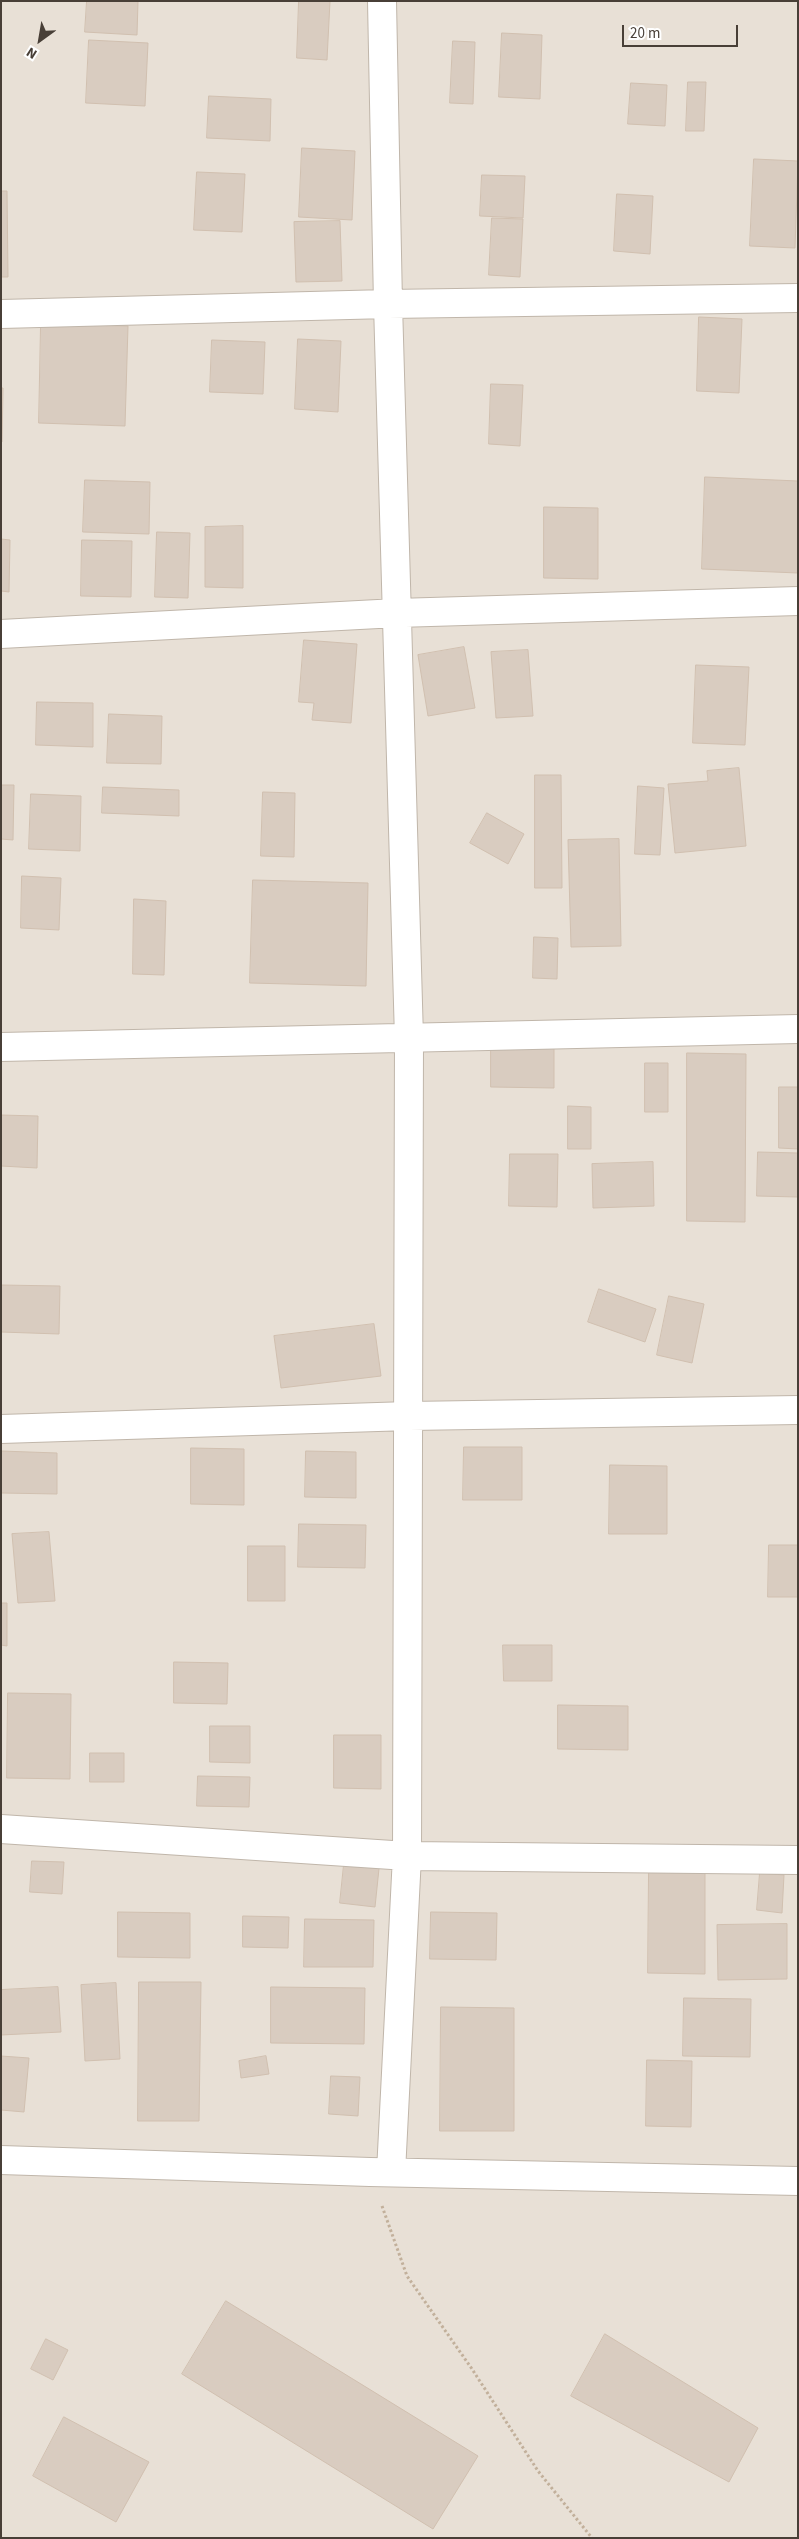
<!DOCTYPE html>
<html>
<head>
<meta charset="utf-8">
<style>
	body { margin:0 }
	#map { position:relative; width:799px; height:2539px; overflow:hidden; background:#f4efe8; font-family:"Source Sans 3",sans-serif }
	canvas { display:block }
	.frame { position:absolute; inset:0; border:2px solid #483f37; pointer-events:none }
	.north { position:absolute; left:15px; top:15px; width:50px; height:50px; -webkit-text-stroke:4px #fff; paint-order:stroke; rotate:212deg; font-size:14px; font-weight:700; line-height:20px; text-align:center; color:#483f37 }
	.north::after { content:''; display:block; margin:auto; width:18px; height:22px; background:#483f37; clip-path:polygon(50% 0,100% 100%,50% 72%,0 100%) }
	.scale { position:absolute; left:622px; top:25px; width:116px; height:22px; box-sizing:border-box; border:2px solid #483f37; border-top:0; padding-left:6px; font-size:15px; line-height:18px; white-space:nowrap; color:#483f37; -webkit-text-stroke:4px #fff; paint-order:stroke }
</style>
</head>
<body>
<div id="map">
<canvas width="799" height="2539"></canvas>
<div class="frame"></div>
<div class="north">N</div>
<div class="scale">20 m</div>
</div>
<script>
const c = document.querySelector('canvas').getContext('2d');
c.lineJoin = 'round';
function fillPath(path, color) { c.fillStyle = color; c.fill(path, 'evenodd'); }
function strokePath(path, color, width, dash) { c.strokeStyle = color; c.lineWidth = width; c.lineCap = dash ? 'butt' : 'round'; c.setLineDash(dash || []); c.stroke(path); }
const residential = new Path2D(`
	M1 1H798V2538H1Z`);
const building = new Path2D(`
	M87 1H138L137 35 85 32Z
	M299 1H330L327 60 297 58Z
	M502 33 542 35 540 99 499 97Z
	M89 40 148 43 145 106 86 103Z
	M453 41 475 42 473 104 450 103Z
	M688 82H706L704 131H686Z
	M631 83 667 85 665 126 628 124Z
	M209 96 271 99 270 141 207 138Z
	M302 148 355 151 352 220 299 217Z
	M754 159 798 161 795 248 750 246Z
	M197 172 245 174 242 232 194 230Z
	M482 175 525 176 523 218 480 216Z
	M1 191H7L8 277H1Z
	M617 194 653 196 650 254 614 251Z
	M492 218 523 219 520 277 489 275Z
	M340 221 342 281 296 282 294 222Z
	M699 317 742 319 739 393 697 391Z
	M41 324 128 326 125 426 39 423Z
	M298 339 341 341 338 412 295 409Z
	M212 340 265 342 263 394 210 392Z
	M491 384 523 385 520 446 489 444Z
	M1 388H3L2 442H1Z
	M705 477 798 481V573L702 569Z
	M85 480 150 482 149 534 83 532Z
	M544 507 598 508V579L544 578Z
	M243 526V588L205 587V527Z
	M157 532 190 533 188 598 155 597Z
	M1 539 10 540 9 592 1 591Z
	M82 540 132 541 131 597 81 596Z
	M304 640 357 644 351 723 312 720 314 703 299 702Z
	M464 647 475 708 428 716 418 655Z
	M528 650 533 716 496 718 491 652Z
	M696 665 749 667 745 745 693 743Z
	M37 702 93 703V747L36 745Z
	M109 714 162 716 161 764 107 763Z
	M739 768 746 846 675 853 668 784 708 781 707 771Z
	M535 775H561L562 888H535Z
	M1 785H14L13 840 1 839Z
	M638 786 664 788 660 855 635 854Z
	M103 787 179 790V816L102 813Z
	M263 792 295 793 294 857 261 856Z
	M31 794 81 796 80 851 29 849Z
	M487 813 524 834 508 864 470 843Z
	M619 839 621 946 571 947 568 840Z
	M22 876 61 878 59 930 21 928Z
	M253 880 368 883 366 986 250 983Z
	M134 899 166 901 164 975 133 974Z
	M534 937 558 938 557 979 533 978Z
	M491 1047 554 1048V1088L491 1087Z
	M687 1053 746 1054 745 1222 687 1221Z
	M645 1063H668V1112H645Z
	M779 1087H798V1149L779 1148Z
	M568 1106 591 1107V1149H568Z
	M1 1115 38 1116 37 1168 1 1166Z
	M758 1152 798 1153V1197L757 1196Z
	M510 1154H558L557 1207 509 1206Z
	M653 1162 654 1206 593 1208 592 1164Z
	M1 1285 60 1286 59 1334 1 1332Z
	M599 1289 656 1309 645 1342 588 1322Z
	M669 1296 704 1304 692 1363 657 1355Z
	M374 1324 381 1376 281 1388 274 1336Z
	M464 1447H522V1500H463Z
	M191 1448 244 1449V1505L191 1504Z
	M1 1451 57 1453V1494L1 1493Z
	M306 1451 356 1452V1498L305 1497Z
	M610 1465 667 1466V1534H609Z
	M299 1524 366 1525 365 1568 298 1567Z
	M49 1532 55 1601 18 1603 12 1534Z
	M769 1545H798V1597H768Z
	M248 1546H285V1601H248Z
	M1 1603H7V1646L1 1645Z
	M503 1645H552V1681H504Z
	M174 1662 228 1663 227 1704 174 1703Z
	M8 1693 71 1694 70 1779 7 1778Z
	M558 1705 628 1706V1750L558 1749Z
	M210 1726H250V1763L210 1762Z
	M334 1735H381V1789L334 1788Z
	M90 1753H124V1782H90Z
	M198 1776 250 1777 249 1807 197 1806Z
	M345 1855 380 1859 375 1907 340 1903Z
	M32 1861 64 1862 62 1894 30 1892Z
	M649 1869 705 1870V1974L648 1973Z
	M760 1873 784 1875 782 1913 757 1910Z
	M118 1912 190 1913V1958L118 1957Z
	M431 1912 497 1913 496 1960 430 1959Z
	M243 1916 289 1917 288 1948 243 1947Z
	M305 1919 374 1920 373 1967H304Z
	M787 1924V1979L718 1980 717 1925Z
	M139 1982H201L199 2121H138Z
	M116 1983 120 2059 85 2061 81 1985Z
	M58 1987 61 2032 1 2035V1990Z
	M271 1987 365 1988 364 2044 271 2043Z
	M684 1998 751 1999 750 2057 683 2056Z
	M441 2007 514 2008V2131H440Z
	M1 2056 29 2058 24 2112 1 2110Z
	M266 2056 269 2074 241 2078 239 2061Z
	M647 2060 692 2061 691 2127 646 2126Z
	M331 2076 360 2077 358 2116 329 2114Z
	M226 2301 478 2456 433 2529 182 2374Z
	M605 2334 758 2428 729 2482 571 2396Z
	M46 2339 68 2350 53 2380 31 2369Z
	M64 2417 149 2462 116 2522 33 2476Z`);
const path = new Path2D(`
	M382 2206 407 2276 472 2369 538 2471 592 2538`);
const minor = new Path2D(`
	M382 1 388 304 409 1038 407 1856 391 2172
	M1 314 388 304 798 298
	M1 634 397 613 798 601
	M1 1047 798 1029
	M1 1429 409 1416 798 1410
	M1 1829 407 1856 798 1860
	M1 2160 370 2172 798 2181`);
fillPath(residential, '#e8e0d6');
fillPath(building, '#d9ccc0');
strokePath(building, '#d1c0b0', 1);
strokePath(minor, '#c0b6aa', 30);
strokePath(path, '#c2b09b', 3, [2.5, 2.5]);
strokePath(minor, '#fff', 28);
</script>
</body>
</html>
